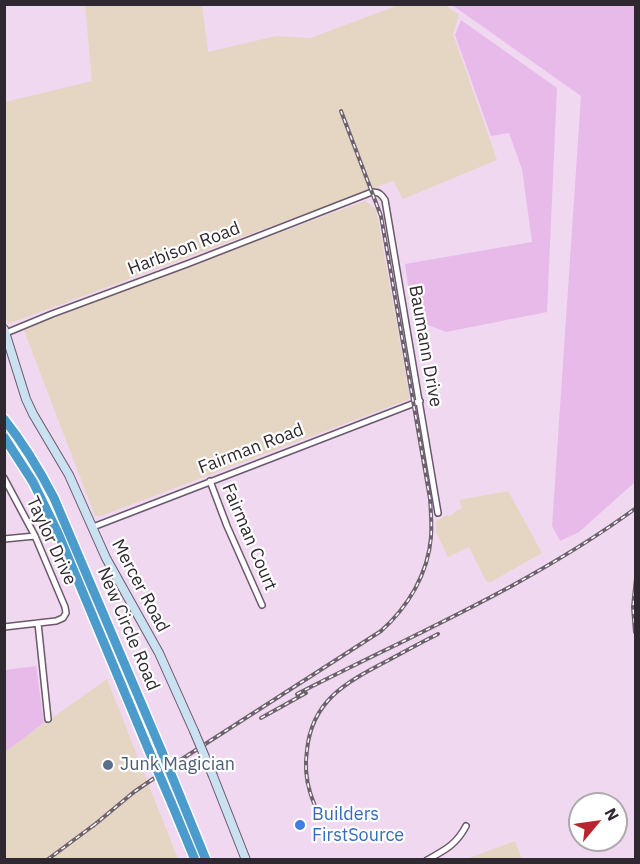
<!DOCTYPE html>
<html>
<head>
<meta charset="utf-8">
<style>
	body { margin:0 }
	#map { position:relative; width:640px; height:864px; overflow:hidden; background:#f0d9f0; font-family:"IBM Plex Sans",sans-serif }
	canvas { display:block }
	.frame { position:absolute; inset:0; border:6px solid #302830; pointer-events:none }
	.north { position:absolute; left:568px; top:792px; width:60px; height:60px; box-sizing:border-box; background:#fff; border:2px solid #aca9ac; border-radius:50%; rotate:61deg; font-size:16px; font-weight:700; line-height:24px; text-align:center; color:#302830 }
	.north::after { content:''; display:block; margin:auto; width:21px; height:27px; background:#b7262e; clip-path:polygon(50% 0,100% 100%,50% 72%,0 100%) }
</style>
</head>
<body>
<div id="map">
<canvas width="640" height="864"></canvas>
<div class="frame"></div>
<div class="north">N</div>
</div>
<script>
const c = document.querySelector('canvas').getContext('2d');
c.lineJoin = 'round';
function fillPath(path, color) { c.fillStyle = color; c.fill(path, 'evenodd'); }
function strokePath(path, color, width, dash) { c.strokeStyle = color; c.lineWidth = width; c.lineCap = dash ? 'butt' : 'round'; c.setLineDash(dash || []); c.stroke(path); }
function write(font, color, halo, rows, align = 'center') {
  c.font = font + ' "IBM Plex Sans",sans-serif'; c.lineWidth = 4.5; c.setLineDash([]); c.textBaseline = 'middle'; c.strokeStyle = halo; c.fillStyle = color; for (const [text, x, y, turn = 0] of rows) {
    c.save(); c.translate(x, y); c.rotate((+turn || 0) * Math.PI / 180); c.textAlign = isNaN(turn) ? turn : align; if (halo) c.strokeText(text, 0, 0); c.fillText(text, 0, 0); c.restore();
  }
}
const industrial = new Path2D(`
	M85 5H202L208 52 276 36 310 38 399 5H445L459 15 453 34 497 160 403 199 393 181 8 324 4 312 5 102 92 81Z
	M365 201 376 209 410 399 101 516H95L23 328Z
	M508 491 542 553 491 582 486 581 469 547 448 557 436 532V521L447 515 450 516 456 511 462 508 459 500Z
	M107 679 178 859H5L4 752Z
	M515 841 522 859H466Z`);
const green = new Path2D(`
	M452 5H635V482L579 532 560 541 552 526 581 96Z
	M461 20 557 88 547 312 446 332 428 325 411 306 405 264 532 242 522 169 509 133 491 136 455 35Z
	M36 666 44 723 5 752V670Z`);
const street = new Path2D(`
	M6 333 52 314 187 264 372 192C379 192 381 194 385 200L438 513
	M4 478 35 536 65 607 66 613 63 618 56 621 4 627
	M210 481 227 526 262 605
	M93 527 420 401
	M4 539 35 536
	M38 623 48 719
	M427 860C445 850 456 845 466 826`);
const secondary = new Path2D(`
	M4 329 26 399 33 414 69 475 106 558 159 653 194 731
	M213 776 246 860`);
const highway = new Path2D(`
	M4 419C24 444 40 471 54 498L162 752
	M4 437 33 482 58 533 152 758
	M180 796 206 860
	M171 802 195 860`);
const rail = new Path2D(`
	M635 632 633 607 636 578
	M297 694C412 635 531 585 636 508
	M261 718 306 693
	M318 813C315 806 312 799 310 792 306 779 305 764 307 750 312 701 345 683 385 662 402 653 420 643 438 634
	M93 826 134 792 182 759 381 631C408 607 428 574 431 537 432 525 431 512 430 499L381 216 341 111
	M47 860 98 822`);
const secondaryBridge = new Path2D(`
	M194 731 213 776`);
const highwayBridge = new Path2D(`
	M162 752 180 796
	M152 758 171 802`);
const markers = [
	[108,765,6,"#5c6f8a"],
	[300,825,6,"#3f7fe0"]
];
const streetNames = [
	["Harbison Road",184,249,-21],
	["Baumann Drive",425,346,80],
	["Fairman Road",251,449,-21],
	["Fairman Court",249,537,67],
	["Taylor Drive",51,541,65],
	["Mercer Road",140,586,62],
	["New Circle Road",128,629,67]
];
const serviceNames = [
	["Junk Magician",120,765]
];
const shopNames = [
	["Builders",312,815],
	["FirstSource",312,836]
];
fillPath(industrial, '#e5d5c3');
fillPath(green, '#e8baea');
strokePath(street, '#6b586b', 8);
strokePath(secondary, '#6b586b', 10);
strokePath(highway, '#fff', 12);
strokePath(street, '#fff', 5);
strokePath(secondary, '#c9e1f0', 8);
strokePath(highway, '#4b9bcc', 9);
strokePath(rail, '#6e616e', 4);
strokePath(rail, '#fff', 1.5, [4.5]);
strokePath(secondaryBridge, '#6b586b', 10, []);
strokePath(highwayBridge, '#fff', 12, []);
strokePath(secondaryBridge, '#c9e1f0', 8);
strokePath(highwayBridge, '#4b9bcc', 9);
for (const [x, y, r, color] of markers) { const dot = new Path2D(); dot.arc(x, y, r, 0, 2 * Math.PI); c.fillStyle = color; c.fill(dot); strokePath(dot, '#fff', 2); }
write('18px', '#302830', '#fff', streetNames);
write('18px', '#4e5e75', '#fff', serviceNames, 'left');
write('18px', '#366cbe', '#fff', shopNames, 'left');
</script>
</body>
</html>
